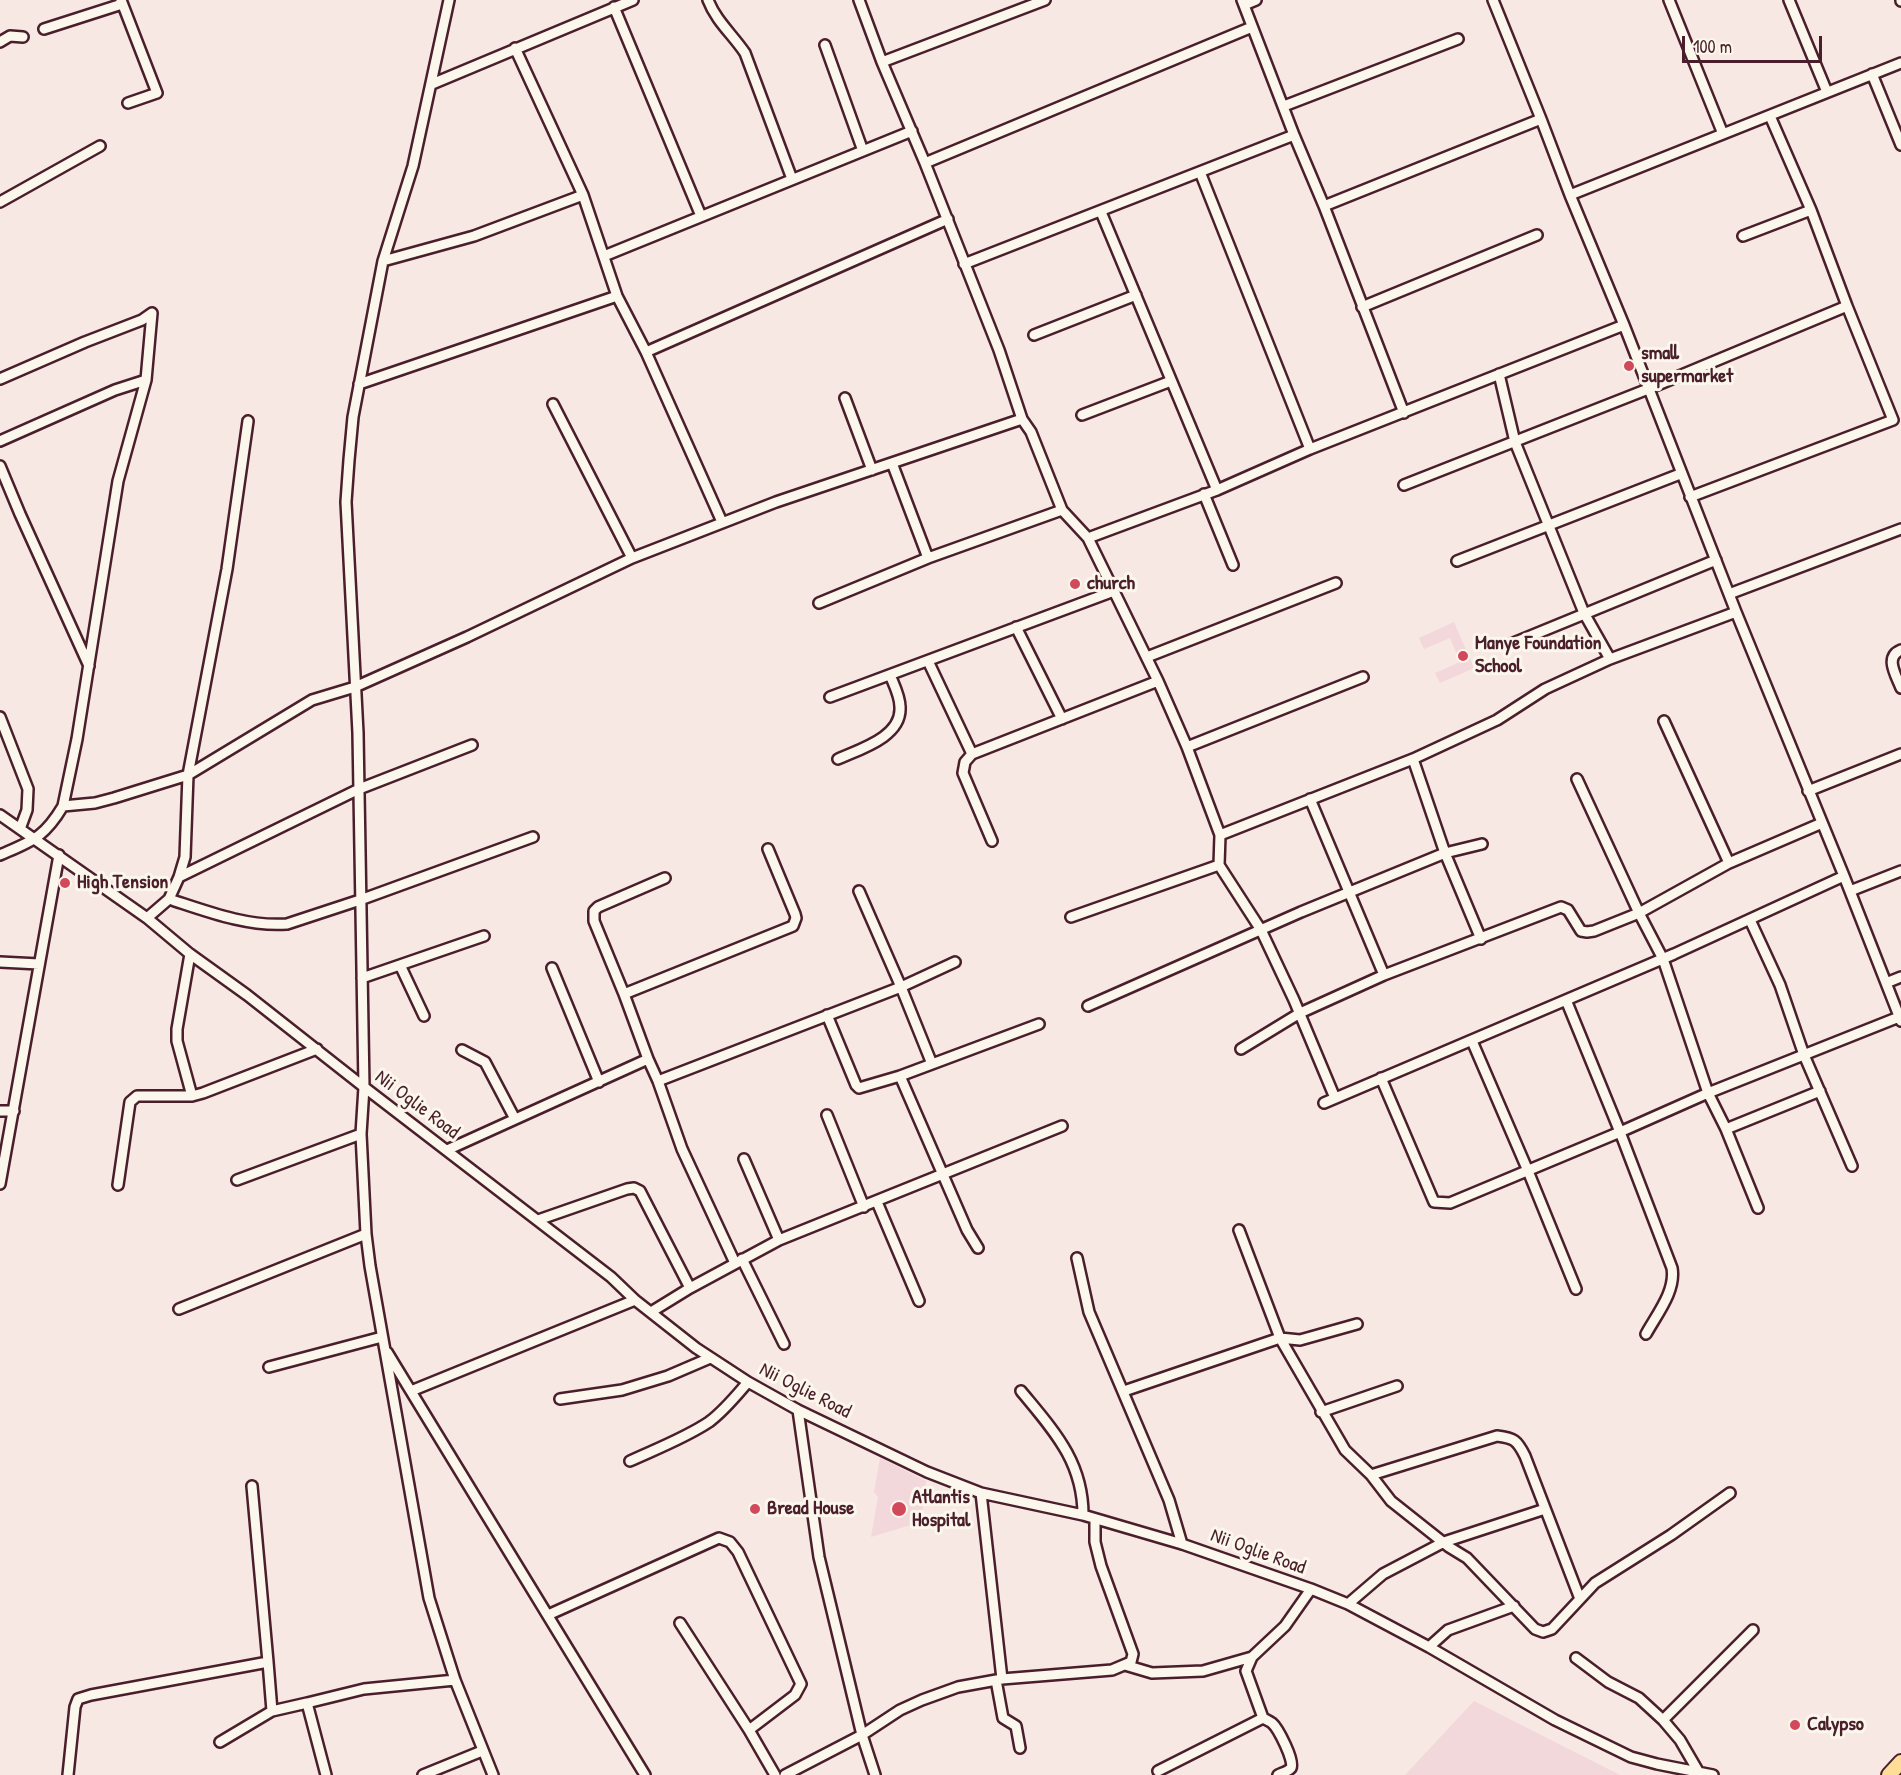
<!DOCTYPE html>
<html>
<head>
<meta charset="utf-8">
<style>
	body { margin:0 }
	#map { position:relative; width:1901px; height:1775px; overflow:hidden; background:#f7e8e4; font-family:"Patrick Hand",sans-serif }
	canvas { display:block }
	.scale { position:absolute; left:1682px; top:36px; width:140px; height:27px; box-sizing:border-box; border:3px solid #4a1f2b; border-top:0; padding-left:8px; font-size:18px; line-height:21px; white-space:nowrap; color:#4a1f2b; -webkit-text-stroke:4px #fbf7ec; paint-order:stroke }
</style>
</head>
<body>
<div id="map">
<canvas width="1901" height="1775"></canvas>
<div class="scale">100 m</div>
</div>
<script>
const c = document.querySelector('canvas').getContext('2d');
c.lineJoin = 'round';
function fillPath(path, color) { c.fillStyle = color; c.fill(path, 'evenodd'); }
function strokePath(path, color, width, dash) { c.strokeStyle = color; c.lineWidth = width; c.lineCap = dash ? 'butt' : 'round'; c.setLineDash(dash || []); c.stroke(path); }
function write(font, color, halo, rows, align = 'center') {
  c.font = font + ' "Patrick Hand",sans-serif'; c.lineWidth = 6; c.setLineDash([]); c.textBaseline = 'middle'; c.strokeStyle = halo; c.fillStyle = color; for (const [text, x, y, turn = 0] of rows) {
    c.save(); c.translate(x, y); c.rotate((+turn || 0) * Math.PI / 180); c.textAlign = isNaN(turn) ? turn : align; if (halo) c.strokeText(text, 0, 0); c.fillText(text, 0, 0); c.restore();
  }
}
const built = new Path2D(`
	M1454 622 1474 668 1440 683 1435 673 1460 662 1450 638 1424 649 1419 638Z
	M880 1458 926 1481 921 1522 871 1537 878 1497 874 1492Z
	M1474 1701 1620 1775H1405Z`);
const minor = new Path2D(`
	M121 0 157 93 128 103
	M449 0 413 166 383 261 353 417 349 460 346 502 358 733 364 1087 361 1134 366 1234 370 1266 429 1598 455 1680 493 1775
	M708 0C716 21 733 35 745 53L792 179
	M859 0 882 62 925 163 999 350 1022 419 1031 432 1062 510 1088 538
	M1242 0 1294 135 1324 206 1404 413
	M1493 0 1541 119 1570 195 1624 325 1736 612 1844 876 1901 1021
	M1669 0 1723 134
	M1789 0 1827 92
	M1901 0V1
	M1244 5 1256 0
	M614 7 701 216
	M44 29 122 4
	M0 42 10 36 23 37
	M825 45 863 151
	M515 48 583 195 617 296 646 352 722 522
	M882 62 1045 0
	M1872 74 1901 145
	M432 84 633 0
	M1284 106 1458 39
	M1770 116 1811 210 1847 306
	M925 163 1252 27
	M1200 172 1310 449
	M1570 195 1901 63
	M0 202 100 146
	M1324 206 1541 119
	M1101 212 1217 490
	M1743 236 1811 210
	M604 256 912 131
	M383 261 474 236 583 195
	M964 264 1294 135
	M1362 307 1537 235
	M1034 335 1136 295
	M646 352 948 219
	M1499 374 1515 442 1584 613 1610 659
	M0 379 85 342 142 320 152 313 146 380 118 481 77 739 63 806
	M359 384 617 296
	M845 398 872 470
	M553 404 632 558
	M1082 415 1171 381
	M0 441 115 390 146 380
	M892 463 928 558
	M0 466 20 514 89 666
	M1404 485 1648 389 1847 306 1893 420 1690 497
	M1204 494 1233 565
	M1457 561 1680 474
	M1729 594 1901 529
	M819 603 928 558 1062 510
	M1016 627 1062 719
	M1511 644 1716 560
	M1901 650C1884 657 1896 675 1901 688
	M1147 657 1336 583
	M928 661 972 754
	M830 697 1114 591
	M0 717 28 789 27 810 20 829
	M1664 721 1729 863 1822 823
	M1187 747 1363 677
	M838 759C860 749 902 737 900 707 900 696 894 685 890 675
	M1413 759 1445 853 1481 939
	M1577 779 1639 913 1663 959 1708 1093 1726 1129 1758 1208
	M1808 791 1901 754
	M1310 799 1384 975
	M0 815 147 918 190 954 247 995 364 1087 611 1277 635 1300 696 1348 748 1382 798 1410 927 1472 981 1493 1083 1515 1182 1544 1311 1589 1348 1604 1429 1647 1555 1720 1631 1757 1657 1764 1713 1775
	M1220 835 1413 759 1497 720 1545 689 1610 659 1736 612
	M992 841 963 773 965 762 972 754 1158 681
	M0 855C32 841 44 838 63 806L95 803 114 798 188 775 312 700 355 687 467 637 632 558 776 502 1022 419
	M179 877 359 789 472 745
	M859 891 901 987 932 1064
	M1850 891 1901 871
	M169 899C206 911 247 927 287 924L360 900 533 837
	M1071 917 1219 865
	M147 918 169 899 179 877 185 857 188 775 227 569 248 421
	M1750 920 1780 985 1804 1055 1852 1166
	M190 954 177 1029V1041L192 1096
	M0 962 39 964
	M400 965 424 1016
	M552 968 599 1082
	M362 978 484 936
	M1886 983 1901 977
	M624 994 594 921V911L598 907 665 878
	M1088 1006 1301 912 1445 853 1482 844
	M827 1015 856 1085 859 1088 900 1076 1039 1024
	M1472 1041 1528 1171 1576 1289
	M1241 1049 1300 1013 1384 975 1561 907 1568 910 1581 931 1587 932 1594 931 1639 913 1729 863
	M462 1050 485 1062 515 1119
	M648 1059 658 1081 901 987 955 962
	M900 1076 967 1230 978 1248
	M1381 1078 1434 1202 1450 1203 1620 1132 1566 1000
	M658 1081 682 1149 735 1263
	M1335 1098 1294 1000 1261 930 1219 865 1220 835 1187 747 1158 681 1088 538 1217 490 1310 449 1624 325
	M1324 1103 1674 954 1844 876
	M0 1111H14
	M827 1115 864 1207
	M1726 1129 1820 1091
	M447 1150 648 1059 624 994 793 926 796 918 795 914 768 849
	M744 1159 779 1240
	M237 1180 361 1134
	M0 1184 59 855
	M118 1185 130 1102 137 1096H192L203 1093 317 1049
	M877 1202 919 1301
	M538 1220 627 1189 634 1188 640 1191 690 1288
	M1239 1230 1280 1338 1345 1450 1371 1475 1391 1501 1449 1547 1467 1558 1535 1629 1543 1632 1552 1629 1595 1583 1671 1535 1730 1493
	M1077 1258 1089 1312 1169 1500 1182 1544
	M742 1259 784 1344
	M179 1309 366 1234
	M651 1312 690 1288 779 1240 1062 1126
	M1646 1334C1657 1314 1676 1291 1672 1268L1620 1132 1708 1093 1899 1017
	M387 1352 645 1775
	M269 1367 382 1337
	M411 1391 635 1300
	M1021 1391C1053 1430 1083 1461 1083 1515
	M1124 1391 1280 1338 1300 1340 1357 1324
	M560 1399 622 1390 668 1376 710 1358
	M798 1410 819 1557 862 1735 875 1775
	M1321 1412 1397 1386
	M630 1461C656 1449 685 1438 709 1422 724 1411 736 1396 748 1382
	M1371 1475 1497 1436C1514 1438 1517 1440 1525 1456L1580 1599
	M252 1486 268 1662
	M981 1493 1002 1679
	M1348 1604 1383 1574 1444 1542 1545 1509
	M548 1615 719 1538 730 1542 738 1552 801 1684 795 1695 749 1730
	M680 1623 749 1730 775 1775
	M1429 1647 1448 1630 1514 1606
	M1576 1658 1608 1682 1639 1698 1663 1720 1680 1740 1698 1771
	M1125 1665 1152 1673 1203 1671 1252 1657
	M996 1680 1003 1718 1016 1726 1020 1748
	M1663 1720 1753 1630
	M220 1742 272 1711 307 1703
	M1158 1771 1263 1718
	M68 1775 75 1707 78 1699 91 1695 268 1662 272 1711
	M326 1775 307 1703 364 1689 455 1680
	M423 1775 482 1751
	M785 1775 862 1735 900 1710 922 1700 958 1687 1002 1679 1112 1670 1131 1662 1133 1654 1101 1566 1095 1542V1519
	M1278 1775C1282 1773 1289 1771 1291 1768 1295 1761 1278 1728 1272 1723 1271 1722 1265 1719 1263 1718L1246 1671 1252 1657 1285 1626 1311 1589`);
const highway = new Path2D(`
	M1889 1775 1901 1762`);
const markers = [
	[1629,366,6,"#d1495b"],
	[1075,584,6,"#d1495b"],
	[1463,656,6,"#d1495b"],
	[65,883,6,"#d1495b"],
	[755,1509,6,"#d1495b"],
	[899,1509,8,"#d1495b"],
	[1795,1725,6,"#d1495b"]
];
const poiNames = [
	["small",1641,354],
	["supermarket",1641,377],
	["church",1087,584],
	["Manye Foundation",1475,644],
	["School",1475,667],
	["High Tension",77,883],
	["Atlantis",912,1498],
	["Hospital",912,1521],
	["Bread House",767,1509],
	["Calypso",1807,1725]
];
const streetNames = [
	["Nii Oglie Road",417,1105,37],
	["Nii Oglie Road",805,1391,27],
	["Nii Oglie Road",1258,1552,20]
];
fillPath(built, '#f2d7db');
strokePath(minor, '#4a1f2b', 14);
strokePath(highway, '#4a1f2b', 18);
strokePath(minor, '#fbf7ec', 9);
strokePath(highway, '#fedd96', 14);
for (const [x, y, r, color] of markers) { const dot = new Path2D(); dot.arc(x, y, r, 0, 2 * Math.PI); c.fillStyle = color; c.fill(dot); strokePath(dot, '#fbf7ec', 2); }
write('bold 20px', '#4a1f2b', '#fbf7ec', poiNames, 'left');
write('20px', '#4a1f2b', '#fbf7ec', streetNames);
</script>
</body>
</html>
